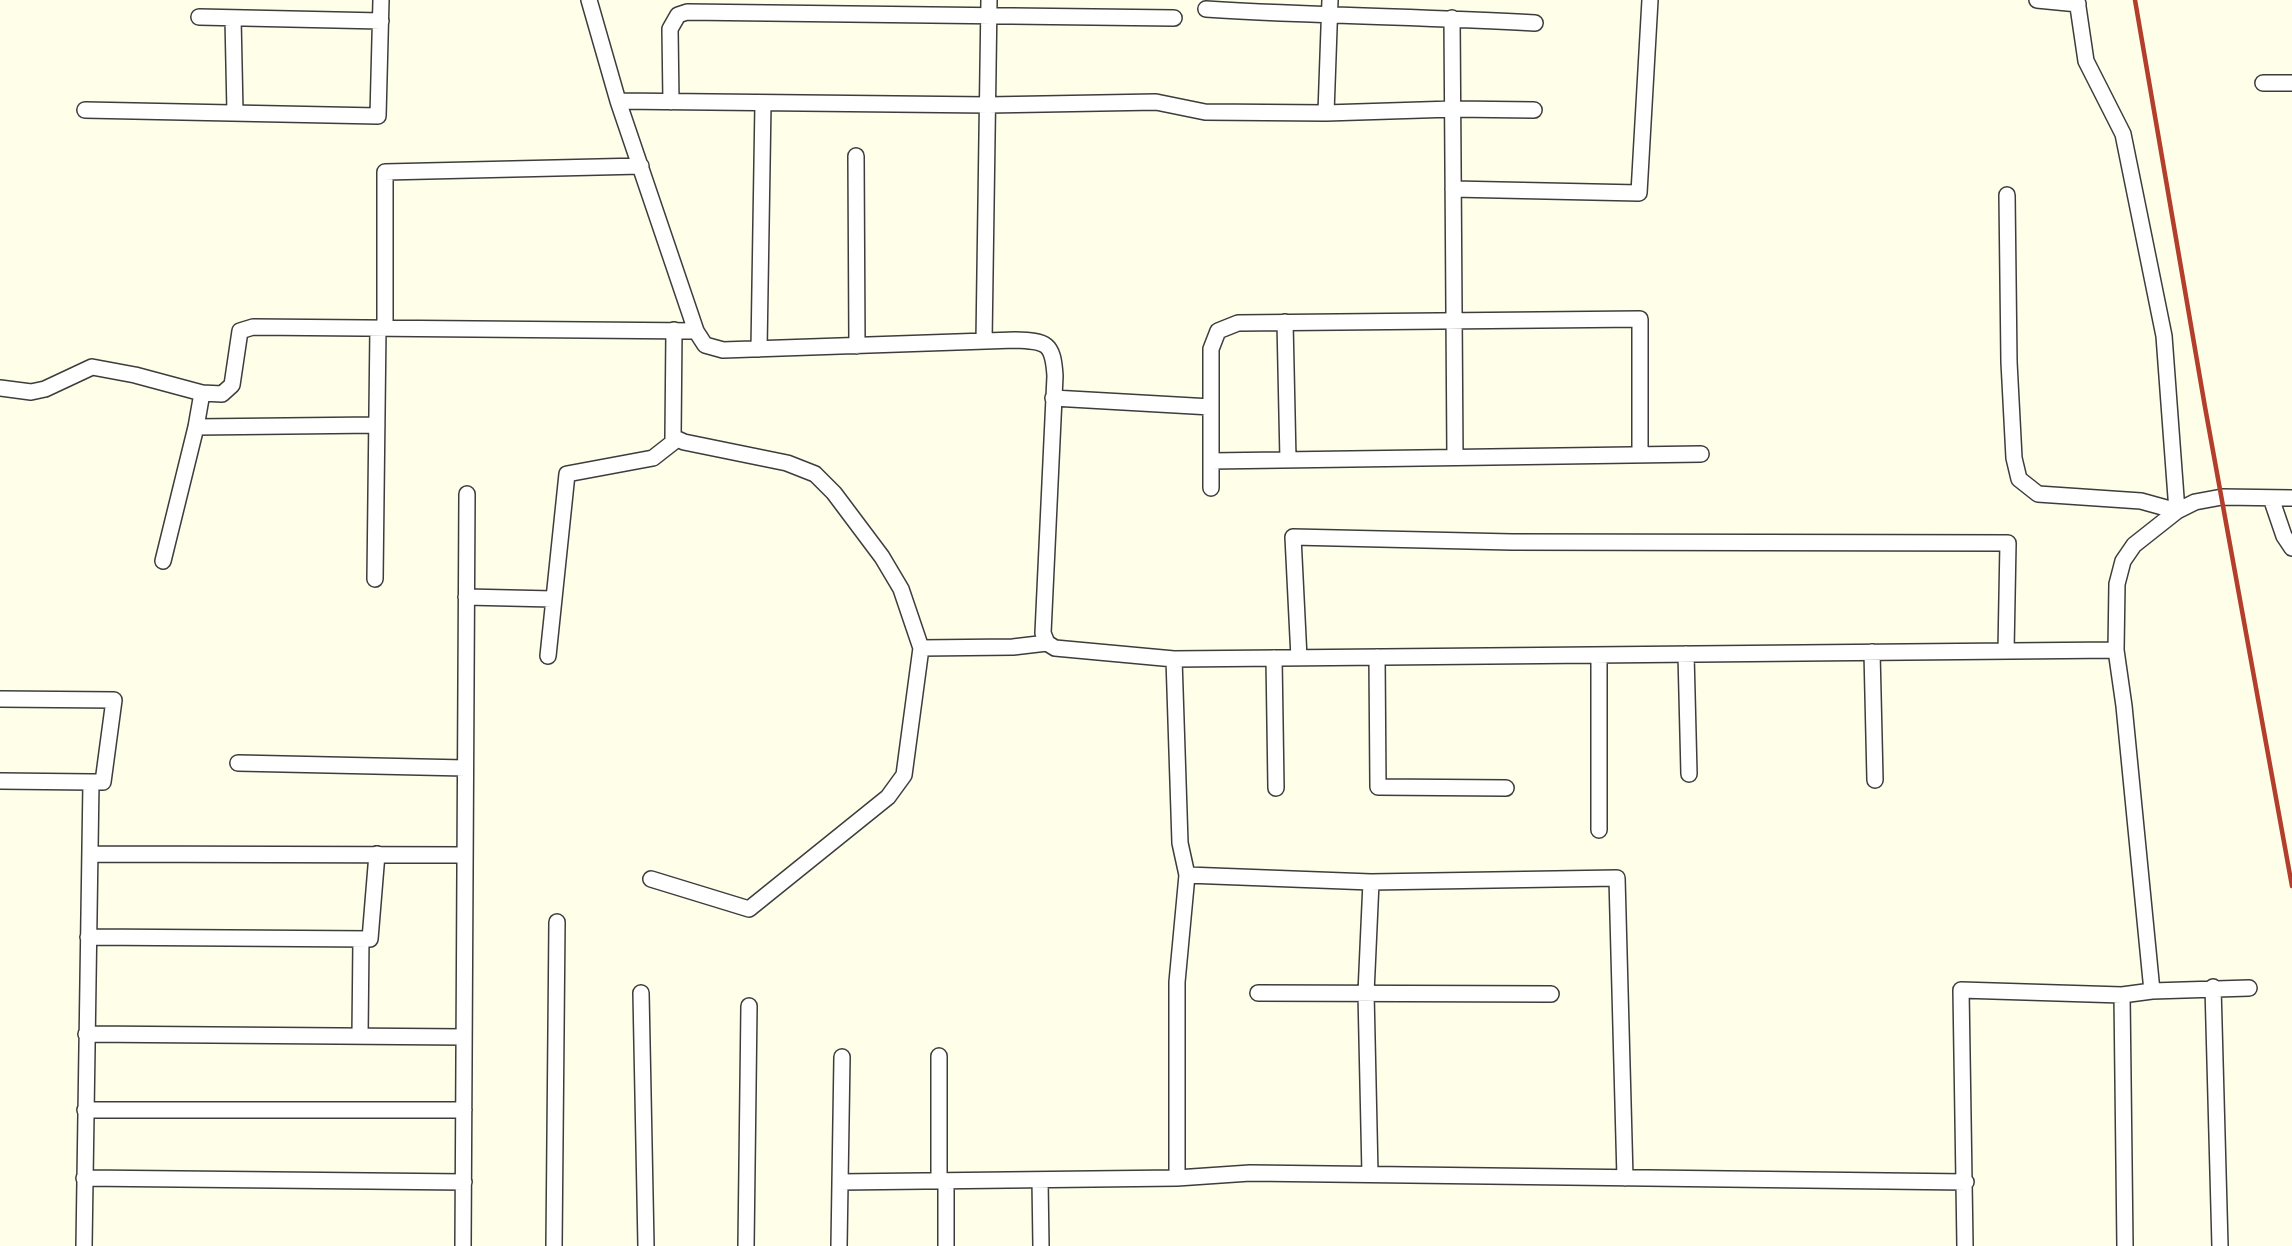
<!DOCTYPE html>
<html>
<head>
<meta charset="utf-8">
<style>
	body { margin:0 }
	canvas { display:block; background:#fefee9 }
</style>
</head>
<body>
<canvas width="2292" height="1246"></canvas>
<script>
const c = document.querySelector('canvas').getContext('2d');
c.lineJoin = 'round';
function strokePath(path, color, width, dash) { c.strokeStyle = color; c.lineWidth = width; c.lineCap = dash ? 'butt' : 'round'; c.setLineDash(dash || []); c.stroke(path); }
const street = new Path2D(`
	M589 0 618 101 696 331 705 345 723 350 1015 340C1047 341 1053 343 1055 376L1043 633 1047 643 1055 648 1174 659 2116 650
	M2037 0 2078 4
	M1206 9C1316 16 1426 17 1535 23
	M199 17 381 21
	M233 18 235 112
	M1452 18 1455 457
	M2263 83H2292
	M618 101 988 105 1156 102 1205 112 1326 113 1453 109 1534 110
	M671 102 670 29 678 15 687 12 1174 18
	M85 110 378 116 381 0
	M1326 113 1330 0
	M856 156 857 346
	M1453 189 1639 193 1650 0
	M2007 195 2009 362 2014 458 2019 479 2038 494 2141 501 2177 511 2164 336 2123 134 2086 61 2077 0
	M1285 322 1288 460
	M385 328V172L641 166
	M674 330 673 437 684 442 787 463 815 474 834 493 882 557 901 589 921 648 1013 647 1047 643
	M984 341 989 0
	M759 349 763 103
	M0 388 31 392 45 389 92 367 135 375 202 393 222 394 232 385 240 331 253 327 696 331
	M1053 398 1211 407
	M196 427 377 425
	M1211 461 1701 454
	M1211 488V349L1218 331 1238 323 1640 319V454
	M2271 498 2284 536 2292 548
	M163 561 196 427 202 393
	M375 579 378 328
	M466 597 553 599
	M1872 652 1875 780
	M1686 654 1689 774
	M548 656 567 474 653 458 676 440
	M1377 657 1378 787 1506 788
	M1274 658 1276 788
	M1299 658 1293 537 1512 542 2008 543 2006 651
	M1174 659 1180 843 1187 875 1177 982V1178
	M0 699 114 700 103 782H91L84 1246
	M238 763 465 768
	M0 781 91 782
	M1599 830V655
	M90 854 464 855
	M1187 875 1371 882 1617 878 1625 1178
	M651 879 749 909 888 797 904 775 921 648
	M88 937 370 939 377 854
	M2213 987 2220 1246
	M2152 991 2249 988
	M641 993 646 1246
	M1258 993 1551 994
	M2122 995 2125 1246
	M86 1034 464 1037
	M360 1036 361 939
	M939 1056V1181
	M85 1110H464
	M1370 1174 1366 993 1371 882
	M84 1178 464 1182
	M1040 1180 1041 1246
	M946 1181V1246
	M840 1182 1177 1178 1250 1173 1966 1182
	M463 1246 467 494
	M554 1246 557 922
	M746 1246 749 1006
	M839 1246 842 1057
	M1965 1246 1961 990 2122 995 2152 991 2124 706 2116 650 2117 584 2123 561 2134 545 2177 511 2195 502 2222 497 2292 498`);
const rail = new Path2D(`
	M2135 0 2205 407 2292 886`);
strokePath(street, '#3d3d3d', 18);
strokePath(street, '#fff', 15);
strokePath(rail, '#b23e2b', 4.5);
</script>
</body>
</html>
